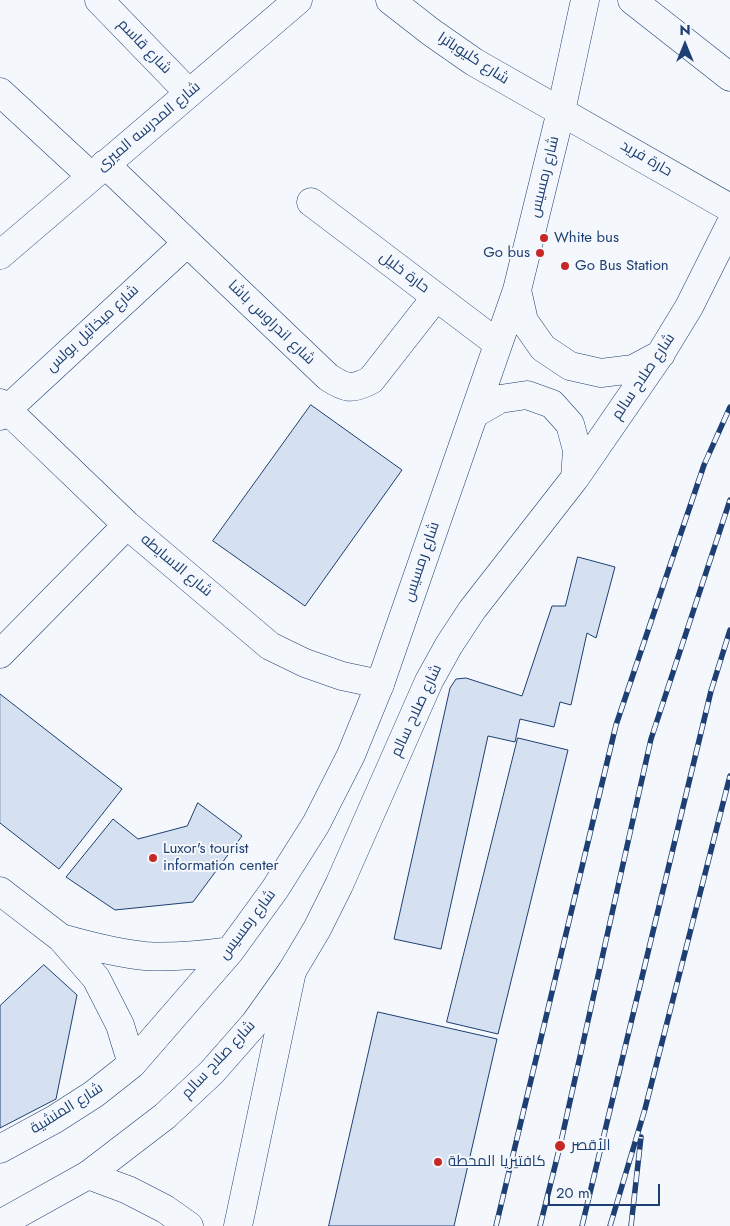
<!DOCTYPE html>
<html>
<head>
<meta charset="utf-8">
<style>
	body { margin:0 }
	#map { position:relative; width:730px; height:1226px; overflow:hidden; background:#f4f7fb; font-family:Jost,sans-serif }
	canvas { display:block }
	.north { position:absolute; left:660px; top:20px; width:50px; height:50px; -webkit-text-stroke:4px #f4f7fb; paint-order:stroke; rotate:0deg; font-size:14px; font-weight:700; line-height:20px; text-align:center; color:#1d3f73 }
	.north::after { content:''; display:block; margin:auto; width:18px; height:22px; background:#1d3f73; clip-path:polygon(50% 0,100% 100%,50% 72%,0 100%) }
	.scale { position:absolute; left:548px; top:1184px; width:112px; height:22px; box-sizing:border-box; border:2px solid #1d3f73; border-top:0; padding-left:6px; font-size:15px; line-height:18px; white-space:nowrap; color:#1d3f73; -webkit-text-stroke:4px #f4f7fb; paint-order:stroke }
</style>
</head>
<body>
<div id="map">
<canvas width="730" height="1226"></canvas>
<div class="north">N</div>
<div class="scale">20 m</div>
</div>
<script>
const c = document.querySelector('canvas').getContext('2d');
c.lineJoin = 'round';
function fillPath(path, color) { c.fillStyle = color; c.fill(path, 'evenodd'); }
function strokePath(path, color, width, dash) { c.strokeStyle = color; c.lineWidth = width; c.lineCap = dash ? 'butt' : 'round'; c.setLineDash(dash || []); c.stroke(path); }
function write(font, color, halo, rows, align = 'center') {
  c.font = font + ' Jost,Cairo,sans-serif'; c.lineWidth = 4; c.setLineDash([]); c.textBaseline = 'middle'; c.strokeStyle = halo; c.fillStyle = color; for (const [text, x, y, turn = 0] of rows) {
    c.save(); c.translate(x, y); c.rotate((+turn || 0) * Math.PI / 180); c.textAlign = isNaN(turn) ? turn : align; if (halo) c.strokeText(text, 0, 0); c.fillText(text, 0, 0); c.restore();
  }
}
const building = new Path2D(`
	M311 405 402 470 305 606 213 541Z
	M578 557 615 567 596 638 587 633 571 705 560 702 554 727 520 719 515 742 488 736 441 949 394 939 450 688 456 679 466 678 522 696 552 606H565Z
	M0 694 122 789 59 869 0 823Z
	M518 738 568 750 498 1034 447 1022Z
	M198 803 242 836 193 902 115 910 66 877 113 819 138 839 187 826Z
	M44 965 77 995 56 1099 0 1128V1006Z
	M378 1012 497 1039 454 1226H329Z`);
const street = new Path2D(`
	M99 0 189 93
	M390 0 431 32 474 62 730 208
	M632 0 730 77
	M0 92 91 176
	M105 164 328 377C346 389 352 390 371 380L436 297
	M311 202 497 343
	M0 255 298 0
	M0 403 127 525 270 646 305 663 342 676 380 684
	M0 416 187 243
	M0 654 127 525
	M88 1175 128 1190 165 1209 189 1226
	M238 1226 292 971`);
const secondary = new Path2D(`
	M517 290 524 321 543 348 570 366 601 373 633 369 661 354
	M474 414 500 399 527 395 552 404 570 424 577 450 575 478
	M0 891 61 938 96 978 120 1025 132 1064
	M61 938C89 946 116 953 145 956 173 958 201 955 230 951
	M0 1149 55 1119 94 1094 132 1064 230 951 275 889 316 824 351 755 380 684 517 290 561 111 585 0
	M0 1224 88 1175 165 1116 212 1072 255 1023 292 971 317 929 339 885 429 681 449 645 472 610 575 478 661 353 689 307 730 225`);
const rail = new Path2D(`
	M496 1226 616 725 704 465 730 407
	M540 1226 560 1146 651 739 730 500
	M582 1226 711 691 730 630
	M610 1226 645 1109 730 776
	M631 1226 641 1137`);
const markers = [
	[544,238,5,"#c62828"],
	[540,253,5,"#c62828"],
	[565,266,5,"#c62828"],
	[153,858,5,"#c62828"],
	[560,1146,6,"#c62828"],
	[438,1162,5,"#c62828"]
];
const streetNames = [
	["شارع قاسم",144,47,46],
	["شارع كليوباترا",473,59,33],
	["شارع المدرسه الميرى",149,127,-40],
	["حارة فريد",646,159,30],
	["شارع رمسيس",545,177,-76],
	["حارة خليل",404,273,37],
	["شارع اندراوس باشا",271,323,44],
	["شارع ميخائيل بولس",93,329,-43],
	["شارع صلاح سالم",644,377,-56],
	["شارع رمسيس",422,562,-71],
	["شارع الاسايطه",176,566,40],
	["شارع صلاح سالم",417,711,-65],
	["شارع رمسيس",248,925,-53],
	["شارع صلاح سالم",219,1060,-47],
	["شارع المنشية",67,1109,-32]
];
const poiNames = [
	["White bus",554,238],
	["Go bus",530,253,"right"],
	["Go Bus Station",575,266],
	["Luxor's tourist",163,849],
	["information center",163,866],
	["الأقصر",571,1146],
	["كافتيريا المحطة",448,1162]
];
fillPath(building, '#d5e0f0');
strokePath(building, '#1d3f73', 1);
strokePath(street, '#1d3f73', 29);
strokePath(secondary, '#1d3f73', 29);
strokePath(street, '#f4f7fb', 28);
strokePath(secondary, '#f4f7fb', 28);
strokePath(rail, '#1d3f73', 5.5);
strokePath(rail, '#f4f7fb', 4, [11]);
for (const [x, y, r, color] of markers) { const dot = new Path2D(); dot.arc(x, y, r, 0, 2 * Math.PI); c.fillStyle = color; c.fill(dot); strokePath(dot, '#f4f7fb', 2); }
write('15px', '#1d3f73', '#f4f7fb', streetNames);
write('15px', '#1d3f73', '#f4f7fb', poiNames, 'left');
</script>
</body>
</html>
